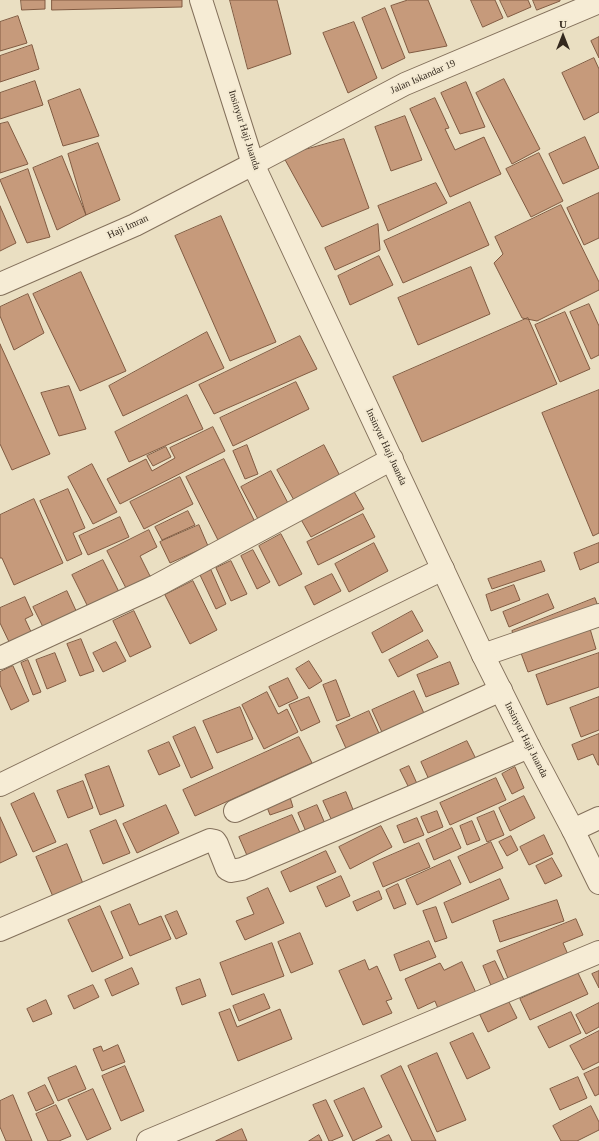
<!DOCTYPE html>
<html>
<head>
<meta charset="utf-8">
<style>
	body { margin:0 }
	#map { position:relative; width:599px; height:1141px; overflow:hidden; background:#eadfc2; font-family:"Times New Roman",serif }
	canvas { display:block }
	.north { position:absolute; left:543px; top:16px; width:40px; height:40px; -webkit-text-stroke:3px #f3e9d1; paint-order:stroke; rotate:0deg; font-size:11px; font-weight:700; line-height:16px; text-align:center; color:#34291e }
	.north::after { content:''; display:block; margin:auto; width:14px; height:18px; background:#34291e; clip-path:polygon(50% 0,100% 100%,50% 72%,0 100%) }
</style>
</head>
<body>
<div id="map">
<canvas width="599" height="1141"></canvas>
<div class="north">U</div>
</div>
<script>
const c = document.querySelector('canvas').getContext('2d');
c.lineJoin = 'round';
function fillPath(path, color) { c.fillStyle = color; c.fill(path, 'evenodd'); }
function strokePath(path, color, width, dash) { c.strokeStyle = color; c.lineWidth = width; c.lineCap = dash ? 'butt' : 'round'; c.setLineDash(dash || []); c.stroke(path); }
function write(font, color, halo, rows, align = 'center') {
  c.font = font + ' "Times New Roman",serif'; c.lineWidth = 3.5; c.setLineDash([]); c.textBaseline = 'middle'; c.strokeStyle = halo; c.fillStyle = color; for (const [text, x, y, turn = 0] of rows) {
    c.save(); c.translate(x, y); c.rotate((+turn || 0) * Math.PI / 180); c.textAlign = isNaN(turn) ? turn : align; if (halo) c.strokeText(text, 0, 0); c.fillText(text, 0, 0); c.restore();
  }
}
const building = new Path2D(`
	M21 0H45V9L22 10Z
	M52 0H182V7L52 10Z
	M230 0H277L291 54 248 69Z
	M408 0H428L447 46 409 53 391 6Z
	M471 0H495L503 18 483 27Z
	M500 0H528L531 7 508 17Z
	M533 0H560V1L537 10Z
	M385 8 405 58 382 69 362 18Z
	M18 16 27 43 0 51V22Z
	M354 22 377 78 348 93 323 33Z
	M599 37V58L591 41Z
	M32 45 39 69 0 82V56Z
	M594 58 599 69V112L584 120 562 73Z
	M504 79 540 149 512 164 476 93Z
	M35 81 43 105 0 119V93Z
	M466 82 485 127 460 134 441 93Z
	M80 89 99 136 63 146 48 101Z
	M435 98 449 128 445 129 455 150 484 137 501 174 450 197 410 109Z
	M405 116 422 160 391 171 375 127Z
	M8 122 28 164 0 173V124Z
	M585 137 599 168 563 184 549 154Z
	M344 139 369 208 322 227 283 156Z
	M98 143 120 200 86 215 68 154Z
	M539 153 563 201 531 217 506 169Z
	M62 156 86 215 57 230 33 168Z
	M28 169 50 237 27 243 0 180Z
	M436 183 447 203 388 231 378 206Z
	M599 193V238L584 245 567 208Z
	M470 202 489 245 403 283 384 241Z
	M561 205 599 282V290L537 321 522 318 494 263 503 254 495 237Z
	M0 206 16 243 0 251Z
	M221 216 276 342 230 361 175 236Z
	M378 224 380 250 335 270 325 248Z
	M379 256 393 285 350 305 338 276Z
	M471 267 490 314 418 345 398 298Z
	M81 272 126 371 80 391 33 294Z
	M28 294 44 333 14 350 0 316V307Z
	M589 304 599 326V355L591 359 570 312Z
	M565 312 590 369 560 382 535 325Z
	M528 318 557 384 422 442 393 377Z
	M207 332 224 368 123 416 109 386Z
	M300 336 317 369 214 414 199 385Z
	M0 344 50 454 12 470 0 444Z
	M296 382 309 409 233 446 220 418Z
	M69 386 86 429 59 436 41 393Z
	M599 390V533L593 536 542 413Z
	M187 395 203 429 129 462 115 432Z
	M213 427 225 451 120 504 107 479 146 459 152 471 175 458 170 448Z
	M247 445 258 474 245 479 233 451Z
	M324 445 341 478 295 502 277 470Z
	M166 447 171 457 153 466 147 456Z
	M224 459 256 524 219 542 186 477Z
	M92 464 117 512 93 524 68 477Z
	M271 471 289 505 259 521 241 487Z
	M180 477 193 504 144 529 130 502Z
	M352 488 364 509 311 537 299 516Z
	M68 489 85 528 73 533 82 554 67 561 40 501Z
	M34 499 63 563 14 585 2 558H0V515Z
	M188 511 195 525 162 540 155 527Z
	M363 514 375 537 318 565 307 542Z
	M120 517 129 537 88 555 79 536Z
	M199 525 208 546 170 563 160 542Z
	M149 530 157 547 140 556 153 582 129 594 107 551Z
	M281 534 302 574 279 586 259 546Z
	M374 543 388 571 349 592 335 564Z
	M599 543V562L580 570 574 553Z
	M253 550 270 582 257 589 241 556Z
	M103 560 120 594 89 609 72 575Z
	M231 561 247 594 231 601 216 568Z
	M541 561 545 571 492 589 488 579Z
	M211 570 226 604 216 609 200 575Z
	M332 574 341 591 314 605 305 587Z
	M193 581 217 630 190 644 165 595Z
	M514 585 520 600 491 611 486 595Z
	M67 591 78 615 45 631 33 607Z
	M548 594 554 608 509 627 503 612Z
	M25 597 33 615 25 619 33 636 11 646 0 623V608Z
	M595 598 599 609 516 642 512 631Z
	M134 611 151 647 130 657 113 621Z
	M412 611 423 631 382 653 372 633Z
	M588 622 596 649 528 672 518 645Z
	M81 639 94 671 80 676 67 644Z
	M428 640 438 657 398 677 389 660Z
	M116 642 126 661 103 672 93 653Z
	M55 653 66 681 47 689 36 660Z
	M599 653V687L547 705 536 675Z
	M28 660 41 692 33 695 21 663Z
	M309 661 322 681 309 689 296 669Z
	M450 662 459 684 426 697 417 675Z
	M13 666 29 701 11 710 0 685V672Z
	M288 678 298 698 279 707 269 687Z
	M336 680 350 716 337 721 323 685Z
	M414 691 427 720 385 739 372 710Z
	M267 692 278 714 287 709 298 732 264 749 242 705Z
	M309 697 320 722 301 731 289 705Z
	M599 697V730L581 737 570 708Z
	M240 707 253 739 217 753 203 721Z
	M369 711 382 740 349 755 336 726Z
	M195 727 213 768 191 778 173 737Z
	M599 734V765H598L593 754 578 760 572 745Z
	M299 737 312 763 195 816 183 790Z
	M467 741 478 763 431 784 421 762Z
	M169 742 180 766 159 775 148 751Z
	M109 766 124 806 100 815 85 775Z
	M409 766 419 788 411 792 400 770Z
	M515 767 524 788 512 794 502 774Z
	M496 778 506 800 450 825 440 803Z
	M83 781 93 808 68 818 57 791Z
	M346 792 354 812 332 821 323 801Z
	M34 793 56 842 33 852 11 804Z
	M289 794 293 807 270 815 265 802Z
	M524 796 535 818 510 831 499 808Z
	M166 805 179 833 137 853 123 824Z
	M317 805 326 826 307 834 298 813Z
	M437 811 443 827 428 833 421 817Z
	M494 811 504 835 487 842 477 818Z
	M292 815 302 837 249 860 239 837Z
	M0 817 17 855 0 863Z
	M417 818 424 835 404 843 397 826Z
	M116 820 130 853 103 864 90 831Z
	M472 821 480 840 467 845 460 826Z
	M381 826 392 847 350 869 339 847Z
	M452 828 461 848 434 860 426 840Z
	M544 835 553 854 529 865 520 847Z
	M511 836 518 850 507 856 499 842Z
	M491 842 503 868 470 883 458 857Z
	M419 843 430 867 383 887 373 863Z
	M67 844 84 886 54 899 36 857Z
	M326 851 336 872 290 892 281 872Z
	M552 858 562 876 545 884 536 866Z
	M450 860 461 884 417 905 406 880Z
	M341 876 350 896 326 907 317 887Z
	M500 879 509 899 452 923 444 903Z
	M398 884 406 904 394 909 386 890Z
	M268 888 284 923 245 940 236 921 254 914 247 898Z
	M379 891 382 899 357 911 353 902Z
	M557 900 564 921 500 942 493 921Z
	M130 904 139 925 161 916 171 939 130 956 111 912Z
	M100 906 123 958 92 972 68 920Z
	M436 907 447 938 435 942 423 911Z
	M177 911 187 934 176 939 165 916Z
	M576 919 583 935 563 943 569 957 509 981 497 951Z
	M300 933 313 964 291 973 278 942Z
	M429 941 436 957 400 971 394 955Z
	M272 943 284 976 232 995 220 963Z
	M365 960 369 970 377 966 392 999 386 1001 392 1013 363 1025 339 971Z
	M495 961 505 982 492 988 483 966Z
	M462 962 477 995 439 1011 435 1001 418 1009 405 979 440 963 444 970Z
	M132 968 139 984 112 996 105 980Z
	M599 971V988L592 974Z
	M578 973 588 994 530 1020 520 999Z
	M200 979 206 996 182 1005 176 988Z
	M93 985 99 997 74 1009 68 996Z
	M264 994 270 1008 239 1021 233 1006Z
	M46 1000 52 1014 33 1022 27 1009Z
	M509 1002 517 1018 488 1032 480 1015Z
	M599 1003V1027L586 1034 576 1015Z
	M230 1009 237 1027 280 1009 292 1039 238 1061 219 1013Z
	M571 1012 581 1033 549 1048 538 1027Z
	M599 1031V1062L583 1070 570 1046Z
	M473 1033 490 1068 467 1079 450 1043Z
	M118 1045 125 1062 102 1071 93 1049 101 1046 103 1051Z
	M437 1053 466 1120 437 1132 408 1066Z
	M76 1066 86 1089 58 1101 48 1078Z
	M125 1066 144 1111 121 1121 102 1076Z
	M401 1066 436 1141H412L381 1076Z
	M599 1067V1094L595 1096 584 1074Z
	M578 1077 587 1098 560 1110 550 1089Z
	M45 1085 54 1103 36 1111 28 1093Z
	M364 1088 382 1127 353 1141 334 1101Z
	M93 1089 111 1129 87 1140 68 1100Z
	M13 1095 32 1141H6L0 1127V1101Z
	M326 1100 343 1136 331 1141H329L313 1105Z
	M56 1105 71 1136 59 1141H48L36 1114Z
	M591 1106 599 1122V1130L577 1141H561L553 1126Z
	M242 1129 247 1141H216Z
	M319 1135 322 1141H309Z
	M389 1135 392 1141H376Z`);
const minor = new Path2D(`
	M253 164 405 84 599 2
	M483 655 599 615
	M0 658 156 586 392 459
	M0 785 443 569
	M235 811 501 690
	M573 830 599 818
	M0 930 210 840 215 841 217 844 227 869 231 871 242 869 529 747
	M148 1141 599 952`);
const tertiary = new Path2D(`
	M201 0 253 164 483 655 529 747 573 830 599 883
	M0 284 135 225 253 164`);
const streetNames = [
	["Jalan Iskandar 19",423,77,-24],
	["Insinyur Haji Juanda",244,130,72],
	["Haji Imran",128,227,-25],
	["Insinyur Haji Juanda",386,447,65],
	["Insinyur Haji Juanda",526,740,63]
];
fillPath(building, '#c69a7b');
strokePath(building, '#815b42', 1);
strokePath(minor, '#83705b', 24);
strokePath(tertiary, '#83705b', 24);
strokePath(minor, '#f6ecd5', 22);
strokePath(tertiary, '#f6ecd5', 22);
write('10px', '#34291e', '#f3e9d1', streetNames);
</script>
</body>
</html>
